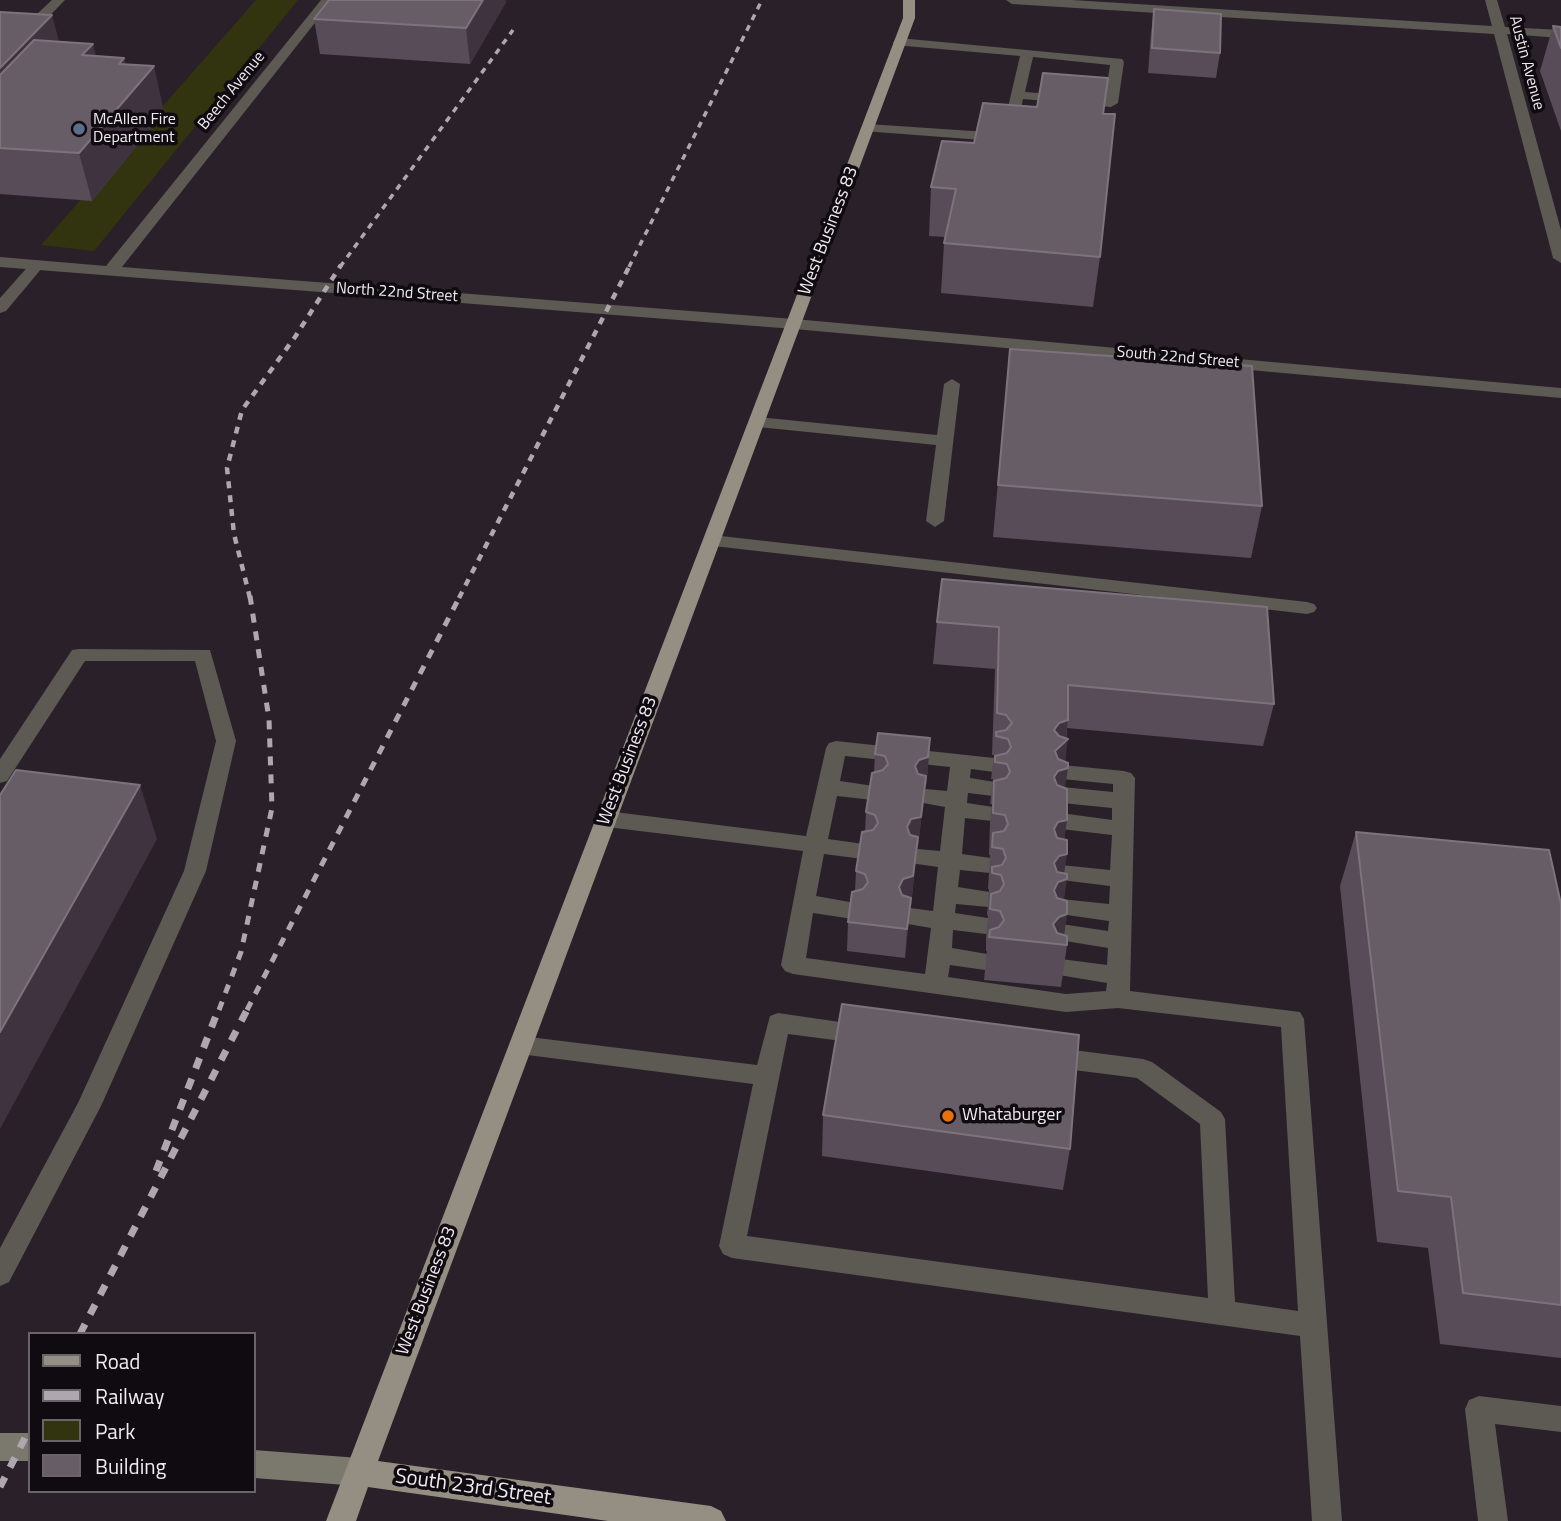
<!DOCTYPE html>
<html>
<head>
<meta charset="utf-8">
<style>
	body { margin:0 }
	#map { position:relative; width:1561px; height:1521px; overflow:hidden; background:#2a202a; font-family:"Titillium Web",sans-serif }
	canvas { display:block }
	.legend { position:absolute; left:28px; top:1332px; width:228px; height:161px; box-sizing:border-box; background:#100b10; border:2px solid #6a646a; margin:0; padding:9px 12px; list-style:none; font-size:21px; color:#f1eaf1 }
	.legend li { display:flex; align-items:center; gap:14px; height:35px }
	.legend b { width:35px; border:2px solid #6a646a }
</style>
</head>
<body>
<div id="map">
<canvas width="1561" height="1521"></canvas>
<ul class="legend">
<li><b style="height:9px;background:#948f82"></b>Road</li>
<li><b style="height:9px;background:#afa7af"></b>Railway</li>
<li><b style="height:19px;background:#31340f"></b>Park</li>
<li><b style="height:19px;background:#675d67"></b>Building</li>
</ul>
</div>
<script>
const c = document.querySelector('canvas').getContext('2d');
c.lineJoin = 'round';
function fillPath(path, color) { c.fillStyle = color; c.fill(path, 'evenodd'); }
function strokePath(path, color, width, dash) { c.strokeStyle = color; c.lineWidth = width; c.lineCap = dash ? 'butt' : 'round'; c.setLineDash(dash || []); c.stroke(path); }
function write(font, color, halo, rows, align = 'center') {
  c.font = font + ' "Titillium Web",sans-serif'; c.lineWidth = 7; c.setLineDash([]); c.textBaseline = 'middle'; c.strokeStyle = halo; c.fillStyle = color; for (const [text, x, y, turn = 0] of rows) {
    c.save(); c.translate(x, y); c.rotate((+turn || 0) * Math.PI / 180); c.textAlign = isNaN(turn) ? turn : align; if (halo) c.strokeText(text, 0, 0); c.fillText(text, 0, 0); c.restore();
  }
}
const green = new Path2D(`
	M256 0H298L94 251 41 245Z`);
const lane = new Path2D(`
	M52 0H65L30 36H20V30Z
	M899 38 1122 59 1124 62 1118 103 1111 107 1023 99 1015 138 1008 142 863 131V125L868 124 1002 133 1020 56 894 45 893 42ZM1033 57 1110 65 1105 98 1025 92Z
	M37 260 45 265 42 268 6 311 0 313V298L32 262Z
	M952 379 960 384 944 521 935 527 926 521 936 445 758 427 749 422 758 417 937 435 944 384Z
	M712 535 1307 602 1314 604 1317 608 1314 612 1307 614 705 545 703 541 705 537Z
	M79 649 210 650 236 741 206 871 101 1106 9 1282 0 1286V1248L78 1103 184 871 216 741 195 661H85L7 781 0 783V759L72 650Z
	M836 741 994 758 1001 760 1005 765 1001 770 994 772 971 769 970 778 1001 783 1004 788 1001 793 993 796 968 793 967 803 1000 808 1003 813 1000 818 992 821 965 818 962 854 998 859 1001 865 998 871 990 873 960 870 958 887 996 893 999 899 996 905 988 907 956 904 955 913 994 919 997 925 994 931 986 934 953 930 952 948 993 955 997 961 993 967 985 970 950 965 948 977 1066 994 1106 991 1107 983 1053 974 1049 968 1053 962 1061 959 1107 965 1108 948 1053 939 1050 933 1053 927 1061 924 1108 931 1109 921 1053 913 1050 907 1053 901 1061 899 1109 904 1110 886 1053 879 1050 873 1053 867 1061 865 1110 870 1112 835 1061 829 1053 826 1050 821 1053 816 1061 813 1112 820V808L1062 803 1054 800 1051 795 1054 790 1062 787 1113 792V784L1062 779 1055 777 1051 772 1055 767 1062 765 1124 771 1131 773 1135 778 1130 991 1300 1012 1304 1019 1342 1521H1312L1300 1336 732 1258 723 1254 719 1246 753 1084 512 1053 509 1046 512 1039 521 1036 757 1065 770 1016 778 1013 874 1027 877 1034 874 1041 865 1044 788 1034 747 1236 1208 1298 1200 1124 1137 1078 1050 1067 1041 1064 1038 1057 1041 1050 1050 1047 1143 1059 1152 1062 1221 1112 1225 1119 1235 1302 1298 1311 1281 1027 1118 1008 1066 1012 793 974 785 971 781 965 803 851 607 827 599 824 596 819 599 814 607 811 806 836 826 748 829 743ZM845 756 950 767 947 791 926 789 918 792 915 797 918 802 945 807 940 851 918 849 910 851 907 857 910 863 938 867 933 911 910 908 902 911 899 917 902 923 931 928 925 974 806 958 813 913 853 919 861 916 864 910 861 904 816 896 824 854 863 859 871 857 874 851 871 845 828 839 837 796 873 800 881 797 884 792 881 787 840 781Z
	M1479 1396 1561 1406V1432L1495 1424 1508 1521H1478L1465 1409 1469 1400Z`);
const street = new Path2D(`
	M321 0H333L122 267 794 319 1561 388V398L794 329 0 267V257L106 266Z
	M1006 0H1072L1492 26 1485 0H1497L1505 27 1561 30V38L1507 34 1561 230V263L1553 258 1494 34 1012 4Z`);
const secondary = new Path2D(`
	M0 1433H30V1461H0Z
	M254 1450 359 1458 369 1462 374 1472 369 1482 359 1486 254 1478Z`);
const primary = new Path2D(`
	M903 0H915V18L378 1461 711 1506 721 1511 726 1521H608L368 1487 356 1521H326L861 128 903 18Z`);
const railFar3 = new Path2D(`
	M340 267 513 30
	M629 267 762 0`);
const railFar2 = new Path2D(`
	M250 598 234 534 227 468 242 410 295 337 341 265
	M459 598 630 265`);
const railFar1 = new Path2D(`
	M219 1010 241 952 272 808 269 719 250 596
	M247 1010 460 596`);
const rail = new Path2D(`
	M156 1171 219 1008
	M80 1334 248 1008
	M0 1487 30 1428`);
const wall = new Path2D(`
	M506 2 470 64 320 54 314 19Z
	M1154 9 1220 53 1216 78 1148 73 1151 33Z
	M0 12 59 42 96 56 124 58 126 65 164 112 92 201 0 194Z
	M1553 26 1561 27V131L1540 71Z
	M1103 114 1100 257 1093 307 941 293 944 243 945 237 929 236 931 187 974 143Z
	M1010 349 1262 506 1251 558 993 537Z
	M942 579 1274 704 1263 746 1067 728 1065 762V788L1067 820 1064 840V935L1067 945 1061 987 984 980 987 951H986V937L988 916 987 915 989 889H988L990 855H989L990 823 992 804H990L993 779H991L994 755H992L995 669 933 664 937 622Z
	M875 754 928 767 926 786 925 787 918 846 917 847 911 906H910L905 958 847 951 848 922 855 891 856 871 865 832 866 812 874 773Z
	M1356 832 1561 904V1358L1440 1344 1428 1248 1377 1242 1340 886Z
	M823 1115 1070 1149 1063 1190 822 1156Z`);
const shadedWall = new Path2D(`
	M483 0H506V2L470 64 466 28Z
	M52 15 64 60 0 102V68Z
	M93 44 104 89 82 55Z
	M124 58 133 91 154 66 164 112 92 201 79 153 119 64Z
	M1068 720 1065 742 1068 739 1064 769 1068 768 1062 810 1052 814 1054 730 1059 723Z
	M930 738 928 767 926 786 925 787 918 846 917 847 911 906H910L905 958 907 929 901 909 899 887 909 848 907 827 915 766Z
	M140 785 157 839 0 1129V1032Z
	M1067 820 1062 855 1067 854 1063 881 1067 879 1062 916 1067 914 1063 944 1050 943 1054 829 1058 822Z`);
const building = new Path2D(`
	M329 0H483L466 28 314 19Z
	M1154 9 1221 14 1220 53 1152 48Z
	M0 12 52 15 0 68Z
	M1553 26 1561 27V48Z
	M34 40 93 44 82 55 124 58 119 64 154 66 79 153 0 148V75Z
	M1043 73 1108 78 1103 114H1115L1100 257 944 243 956 189 931 187 942 141 974 143 983 103 1037 107Z
	M1010 349 1252 366 1262 506 998 485Z
	M942 579 1267 607 1274 704 1068 685V720L1059 723 1054 730 1059 736 1068 739 1055 751 1058 759 1068 763V768L1058 771 1054 777 1057 785 1067 789V820L1058 822 1054 829 1057 838 1067 840V854L1059 856 1054 863 1057 872 1067 874V879L1058 882 1054 890 1057 898 1067 901V914L1059 917 1053 924 1057 933 1067 936V945L989 937 990 930 999 927 1004 920 1000 911 990 909 991 894 1000 891 1004 884 1001 875 992 873V867L1002 865 1006 858 1003 849 992 847 993 833 1004 831 1008 824 1005 815 993 813 994 781 1006 778 1010 772 1007 764 995 762V756L1007 753 1011 747 1008 739 996 736V732L1006 730 1012 723 1006 715 997 713 999 627 937 622Z
	M878 733 930 738 928 757 919 760 915 766 918 774 926 776 921 817 911 819 907 827 910 835 918 837 913 876 903 879 899 887 902 895 911 898 907 929 848 922 852 892 863 889 868 882 865 874 856 871 862 832 873 830 878 823 875 815 866 812 872 773 883 770 888 764 885 756 875 754Z
	M16 770 140 785 0 1032V795Z
	M1356 832 1549 850 1561 904V1305L1463 1293 1451 1197 1398 1191Z
	M842 1004 1079 1035 1070 1149 823 1115Z`);
const markers = [
	[79,129,7,"#5c6f8a"],
	[948,1116,7,"#e8710a"]
];
const farStreetnames = [
	["Austin Avenue",1526,63,75],
	["Beech Avenue",232,91,-51],
	["North 22nd Street",397,293,4],
	["South 22nd Street",1178,358,5]
];
const farPoinames = [
	["McAllen Fire",93,120],
	["Department",93,138]
];
const streetNames = [
	["West Business 83",829,231,-69],
	["West Business 83",628,761,-69],
	["West Business 83",427,1291,-69]
];
const poiNames = [
	["Whataburger",962,1116]
];
const nearStreetnames = [
	["South 23rd Street",473,1488,8]
];
fillPath(green, '#31340f');
fillPath(lane, '#5c5a53');
fillPath(street, '#5c5a53');
fillPath(secondary, '#7b786d');
fillPath(primary, '#948f82');
strokePath(railFar3, '#afa7af', 3.5, [6, 6]);
strokePath(railFar2, '#afa7af', 4.5, [7, 7]);
strokePath(railFar1, '#afa7af', 5, [9, 9]);
strokePath(rail, '#afa7af', 7, [11, 11]);
fillPath(wall, '#574c57');
fillPath(shadedWall, '#3e333e');
fillPath(building, '#675d67');
strokePath(building, '#7d737d', 2);
for (const [x, y, r, color] of markers) { const dot = new Path2D(); dot.arc(x, y, r, 0, 2 * Math.PI); c.fillStyle = color; c.fill(dot); strokePath(dot, '#100b10', 2.5); }
write('16px', '#f1eaf1', '#100b10', farStreetnames);
write('16px', '#f1eaf1', '#100b10', farPoinames, 'left');
write('18px', '#f1eaf1', '#100b10', streetNames);
write('18px', '#f1eaf1', '#100b10', poiNames, 'left');
write('21px', '#f1eaf1', '#100b10', nearStreetnames);
</script>
</body>
</html>
